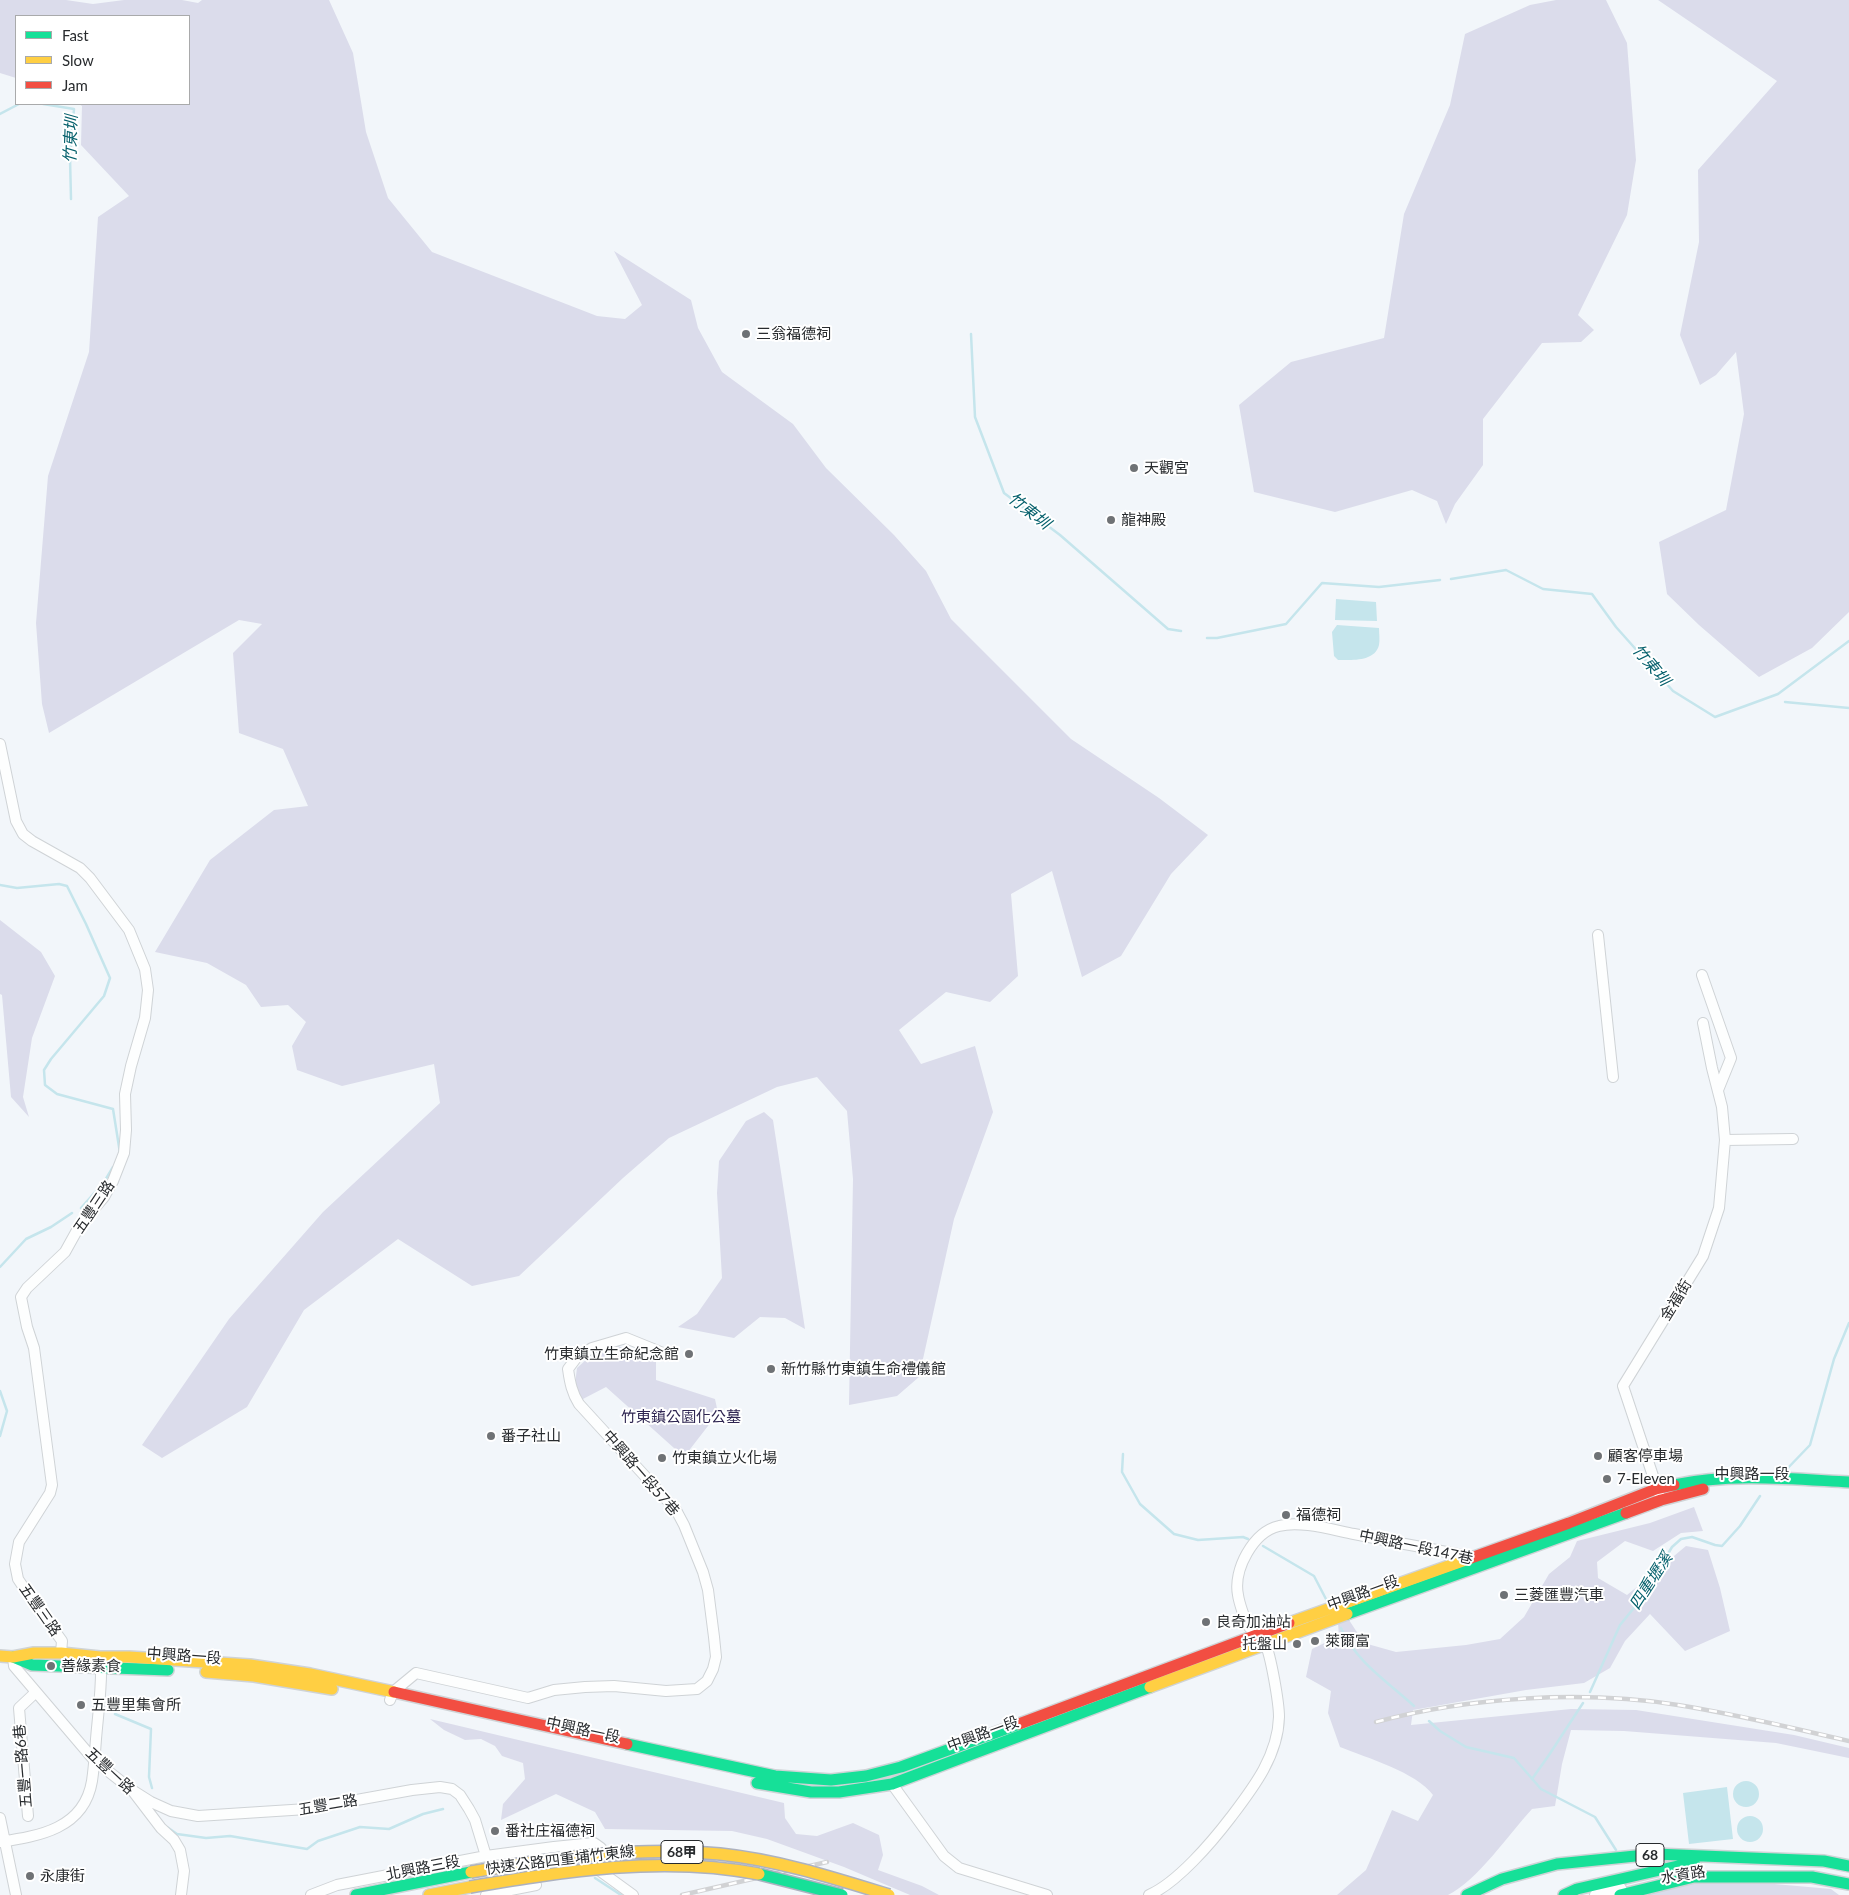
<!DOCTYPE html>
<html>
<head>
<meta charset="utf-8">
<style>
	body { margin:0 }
	#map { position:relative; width:1849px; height:1895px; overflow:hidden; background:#f2f6fa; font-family:Lato,sans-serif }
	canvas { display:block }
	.legend { position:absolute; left:15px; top:15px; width:175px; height:90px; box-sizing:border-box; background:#fff; border:1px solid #a9aaab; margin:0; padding:6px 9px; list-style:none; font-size:15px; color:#282b2e }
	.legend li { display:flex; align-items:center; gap:10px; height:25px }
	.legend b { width:25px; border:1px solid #a9aaab }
</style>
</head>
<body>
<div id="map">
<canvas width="1849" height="1895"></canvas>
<ul class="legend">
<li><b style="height:6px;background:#16e098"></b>Fast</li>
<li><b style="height:6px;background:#ffcf43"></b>Slow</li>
<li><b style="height:6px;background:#f24e42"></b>Jam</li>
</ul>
</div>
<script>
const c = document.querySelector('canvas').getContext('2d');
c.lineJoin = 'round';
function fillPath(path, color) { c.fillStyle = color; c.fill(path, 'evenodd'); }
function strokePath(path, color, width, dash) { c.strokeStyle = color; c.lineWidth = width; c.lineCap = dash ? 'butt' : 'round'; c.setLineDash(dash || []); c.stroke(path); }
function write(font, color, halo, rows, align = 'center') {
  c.font = font + ' Lato,"Noto Sans TC",sans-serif'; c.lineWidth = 4; c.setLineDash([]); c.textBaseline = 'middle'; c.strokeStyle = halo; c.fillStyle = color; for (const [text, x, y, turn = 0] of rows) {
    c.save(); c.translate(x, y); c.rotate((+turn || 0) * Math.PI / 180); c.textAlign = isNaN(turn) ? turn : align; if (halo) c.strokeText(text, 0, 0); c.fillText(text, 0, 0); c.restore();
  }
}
const green = new Path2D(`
	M0 0H66L93 4 124 0H182L198 3 202 0H329L353 53 366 132 388 198 432 252 597 316 625 319 642 305 614 251 691 300 698 328 722 372 793 424 826 468 894 535 926 571 951 619 1071 739 1159 798 1208 835 1171 874 1121 956 1082 977 1052 871 1011 894 1018 976 990 1002 946 992 899 1030 921 1064 975 1046 993 1112 954 1219 919 1377 897 1396 849 1405 853 1179 847 1111 817 1077 777 1087 669 1138 623 1178 519 1276 472 1286 398 1239 304 1310 247 1407 162 1458 142 1445 229 1319 323 1212 440 1103 434 1064 342 1086 297 1070 292 1046 306 1022 288 1005 261 1007 246 985 207 963 155 952 210 860 274 810 308 806 283 749 239 733 233 653 262 624 239 620 49 733 42 704 36 623 48 476 89 352 98 217 129 196 81 145 82 106 79 104H189V16H16V78L0 73Z
	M1556 0H1606L1627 43 1636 160 1627 215 1578 315 1594 330 1581 342 1542 343 1483 419V465L1455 504 1446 524 1437 501 1412 490 1335 512 1254 492 1239 405 1291 362 1384 338 1404 214 1450 105 1465 34 1530 5Z
	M1658 0H1849V612L1812 648 1759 677 1699 625 1667 594 1659 542 1726 510 1744 414 1736 352 1716 375 1700 385 1680 335 1699 242 1698 170 1777 81Z
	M0 920 41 952 55 976 32 1038 23 1097 29 1117 11 1097 2 995 0 994Z
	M764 1112 773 1120 805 1329 785 1318 760 1317 734 1338 678 1327 697 1314 722 1278 717 1193 719 1161 746 1121Z
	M618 1346 656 1361V1380L715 1399 718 1413 684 1457 606 1387 581 1400 575 1384 577 1368 588 1358Z
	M1694 1507 1703 1531 1681 1533 1653 1551 1625 1541 1597 1562 1598 1578 1627 1595 1686 1546 1708 1550 1720 1588 1730 1631 1685 1651 1650 1614 1625 1641 1610 1668 1584 1683 1526 1690 1413 1710 1411 1725 1571 1709 1636 1710 1794 1735 1849 1748V1758L1776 1743 1624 1731 1571 1730 1562 1764 1555 1806 1532 1809C1509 1834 1477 1881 1448 1895H1337L1366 1870 1392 1810 1418 1821 1433 1795C1416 1772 1367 1758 1340 1747L1328 1713 1331 1691 1306 1677 1312 1649 1339 1636 1338 1623 1349 1620 1364 1643 1396 1652 1466 1645 1500 1639 1524 1617 1549 1574 1570 1557 1577 1541 1650 1523Z
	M430 1719 784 1803 785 1818 796 1834 817 1836 853 1823 879 1835 883 1855 878 1870 922 1886 939 1895H910L844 1867 767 1839 732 1831 605 1829 595 1812 556 1794 501 1820 503 1804 525 1779 523 1763 502 1756 495 1746 481 1739 465 1740 444 1730Z
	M1695 1881 1763 1883 1831 1889 1839 1895H1636Z`);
const water = new Path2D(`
	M1336 599 1376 602 1377 621 1335 620Z
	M1337 625 1379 628C1379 633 1380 640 1379 645 1375 662 1351 660 1338 660L1334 656 1332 632Z
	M1733 1794a13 13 0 1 1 26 0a13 13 0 1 1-26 0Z
	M1727 1787 1733 1839 1689 1844 1683 1793Z
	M1737 1829a13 13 0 1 1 26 0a13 13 0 1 1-26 0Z`);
const stream = new Path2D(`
	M43 104 74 109 70 158 71 199
	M0 114 19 104
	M971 334 975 417 1004 493 1060 535 1168 629 1181 631
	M1451 579 1506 570 1543 589 1592 594 1616 627 1673 691 1715 717 1778 694 1849 641
	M1207 638H1217L1286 624 1322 583 1379 587 1440 580
	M1785 702 1849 708
	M0 885 17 888 59 884 67 886 86 924 110 978 104 996 51 1059 44 1070 45 1085 57 1094 113 1109 120 1153
	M81 1208 104 1182 113 1167
	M0 1267 26 1239 51 1227 72 1213
	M0 1391 7 1411 0 1436
	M1123 1454 1122 1472 1140 1504 1174 1534 1198 1540 1243 1537 1248 1539
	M1785 1471 1810 1445 1834 1359 1849 1323
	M1263 1546 1314 1576 1327 1601
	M1341 1628C1356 1662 1388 1682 1414 1706
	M1590 1692 1620 1625 1642 1598 1672 1547 1681 1539 1692 1537 1715 1545 1722 1546 1740 1526 1760 1496
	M115 1714 151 1729 149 1777 152 1788
	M1429 1721 1440 1731 1466 1747 1514 1758 1541 1789 1595 1817 1616 1850
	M1532 1779 1549 1755 1583 1703
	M167 1827 177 1834 206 1838 230 1836 307 1849 318 1841 360 1827 389 1829 423 1814 443 1809
	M595 1878 621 1895`);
const street = new Path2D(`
	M0 744 16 821 23 834 32 841 80 868 90 878 129 930 145 969 148 990 145 1018 131 1066 125 1094 126 1130 124 1153 113 1181 104 1197 80 1225 65 1252 27 1288 21 1297 27 1327 34 1348 52 1485 50 1493 19 1542 15 1564 18 1579 28 1594 62 1641 61 1653
	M1598 935 1613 1077
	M1702 975 1731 1058 1718 1090
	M1725 1140 1793 1139
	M1659 1494 1623 1386 1703 1256 1719 1208 1725 1140 1722 1107 1712 1068 1703 1023
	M13 1657 14 1666 94 1760 132 1790 161 1828 174 1840 180 1850 184 1871 181 1895
	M390 1700 393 1692 416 1673 528 1698 554 1690 585 1687 614 1686 666 1691 697 1689 707 1681 713 1669 716 1657 714 1637 708 1590 703 1572 684 1525 676 1510 579 1404C572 1393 570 1383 568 1369L577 1357 592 1348 626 1338 663 1353
	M892 1784 944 1856 959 1868 1047 1895
	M132 1790 151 1802 171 1811 198 1816 307 1809 412 1790 440 1787 452 1789 460 1795 469 1809 475 1820 486 1856
	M28 1816 19 1708 36 1692
	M0 1818 16 1895
	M0 1842C39 1836 84 1829 92 1781 94 1768 95 1753 96 1739 98 1714 102 1688 101 1662
	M600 1871 633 1895
	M311 1895 337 1885 486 1856 554 1847 594 1843 601 1848 602 1856
	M486 1895 536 1885
	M1149 1895C1177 1883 1212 1842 1231 1817 1253 1788 1278 1756 1279 1717 1279 1703 1271 1656 1265 1643 1261 1636 1254 1633 1249 1627 1245 1621 1239 1602 1238 1595 1233 1570 1253 1532 1279 1526 1300 1520 1333 1530 1354 1534 1393 1542 1433 1549 1472 1557
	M1595 1895 1621 1888`);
const fast = new Path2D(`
	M1674 1485C1731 1473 1791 1479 1849 1482
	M1347 1614 1626 1513
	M13 1657 32 1665 168 1670
	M627 1744 775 1776 831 1780 866 1776 901 1767 1019 1724
	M757 1783 811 1792H839L892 1784 1150 1687
	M356 1895 471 1872
	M1467 1895 1502 1879 1557 1864 1655 1854 1824 1861 1849 1866
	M1564 1895 1577 1889 1682 1865H1695
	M1620 1895 1694 1877H1812L1849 1884`);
const slow = new Path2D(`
	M1289 1623 1471 1558
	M0 1656 13 1657 34 1653H61L100 1657H129L250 1665 310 1674 394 1692
	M206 1672 254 1676 332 1689
	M1150 1687 1347 1614
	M429 1895 470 1887`);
const jam = new Path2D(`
	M1626 1513 1661 1500 1703 1489
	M1471 1558 1569 1523 1656 1489 1674 1485
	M394 1692 627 1744
	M1019 1724 1289 1623`);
const rail = new Path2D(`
	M1376 1722C1469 1697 1583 1690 1678 1705 1735 1714 1792 1728 1849 1741
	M682 1895 827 1862`);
const fastBridge = new Path2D(`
	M759 1874 842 1895`);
const slowBridge = new Path2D(`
	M471 1872C553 1858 636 1846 720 1854 778 1860 834 1878 889 1895
	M470 1887C566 1871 663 1855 759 1874`);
const markers = [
	[746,334,5,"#6f7275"],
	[1134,468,5,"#6f7275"],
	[1111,520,5,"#6f7275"],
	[689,1354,5,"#6f7275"],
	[771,1369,5,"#6f7275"],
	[491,1436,5,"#6f7275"],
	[1598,1456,5,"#6f7275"],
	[662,1458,5,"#6f7275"],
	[1607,1479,5,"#6f7275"],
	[1286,1515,5,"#6f7275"],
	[1504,1595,5,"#6f7275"],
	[1206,1622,5,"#6f7275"],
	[1315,1641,5,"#6f7275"],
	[1297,1644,5,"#6f7275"],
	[51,1666,5,"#6f7275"],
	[81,1705,5,"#6f7275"],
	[495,1831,5,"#6f7275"],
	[30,1876,5,"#6f7275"]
];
const shields = [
	[682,1852,42],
	[1650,1855,28]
];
const shieldNames = [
	["68甲",682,1852],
	["68",1650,1855]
];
const poiNames = [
	["三翁福德祠",756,334],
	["天觀宮",1144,468],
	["龍神殿",1121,520],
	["竹東鎮立生命紀念館",679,1354,"right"],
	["新竹縣竹東鎮生命禮儀館",781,1369],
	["番子社山",501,1436],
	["顧客停車場",1608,1456],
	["竹東鎮立火化場",672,1458],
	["7-Eleven",1617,1479],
	["福德祠",1296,1515],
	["三菱匯豐汽車",1514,1595],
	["良奇加油站",1216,1622],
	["萊爾富",1325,1641],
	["托盤山",1287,1644,"right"],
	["善緣素食",61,1666],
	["五豐里集會所",91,1705],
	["番社庄福德祠",505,1831],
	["永康街",40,1876]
];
const streetNames = [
	["五豐三路",94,1207,-56],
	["金福街",1676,1300,-58],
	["中興路一段57巷",641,1473,49],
	["中興路一段",1752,1474],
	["中興路一段147巷",1416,1547,12],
	["中興路一段",1363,1593,-20],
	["五豐三路",40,1610,55],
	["中興路一段",184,1656,4],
	["中興路一段",583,1730,12],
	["中興路一段",983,1734,-20],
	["五豐一路6巷",23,1766,-95],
	["五豐一路",110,1771,43],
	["五豐二路",328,1805,-10],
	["快速公路四重埔竹東線",560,1860,-7],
	["北興路三段",423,1868,-11],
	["水資路",1683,1875,-9]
];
const parkNames = [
	["竹東鎮公園化公墓",681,1417]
];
const waterNames = [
	["竹東圳",71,139,-88],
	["竹東圳",1029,511,38],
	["竹東圳",1651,665,50],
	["四重壢溪",1651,1581,-57]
];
fillPath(green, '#dbdceb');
fillPath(water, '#c5e5ec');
strokePath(stream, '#c5e5ec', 2.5);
strokePath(street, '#cfd3d6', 12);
strokePath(fast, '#cfd3d6', 14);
strokePath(slow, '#cfd3d6', 14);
strokePath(jam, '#cfd3d6', 14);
strokePath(street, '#fdfefe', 10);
strokePath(fast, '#16e098', 11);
strokePath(slow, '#ffcf43', 11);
strokePath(jam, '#f24e42', 11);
strokePath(rail, '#d1d2d4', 4.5);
strokePath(rail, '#fff', 2.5, [8]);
strokePath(fastBridge, '#adb2c0', 14, []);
strokePath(slowBridge, '#adb2c0', 14, []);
strokePath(fastBridge, '#16e098', 11);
strokePath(slowBridge, '#ffcf43', 11);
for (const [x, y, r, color] of markers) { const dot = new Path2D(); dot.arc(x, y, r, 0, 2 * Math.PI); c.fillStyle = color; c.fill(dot); strokePath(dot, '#fff', 2); }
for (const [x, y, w] of shields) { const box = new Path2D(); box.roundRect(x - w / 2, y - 11.5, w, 23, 4); c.fillStyle = '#fff'; c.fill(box); strokePath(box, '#282b2e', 1); }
write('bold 14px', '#282b2e', null, shieldNames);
write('15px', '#282b2e', '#fff', poiNames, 'left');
write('15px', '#282b2e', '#fff', streetNames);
write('15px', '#2f2652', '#fff', parkNames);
write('italic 16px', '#05606c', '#fff', waterNames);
</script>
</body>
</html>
